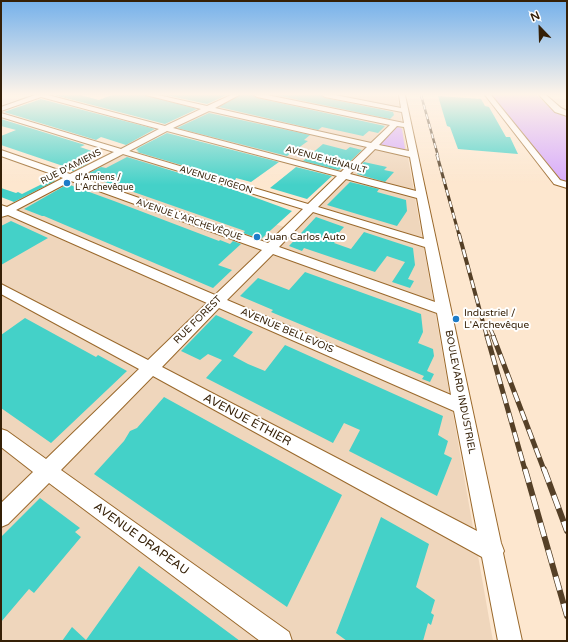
<!DOCTYPE html>
<html>
<head>
<meta charset="utf-8">
<style>
	body { margin:0 }
	#map { position:relative; width:568px; height:642px; overflow:hidden; background:#fde7cf; font-family:"Varela Round",sans-serif }
	canvas { display:block }
	.frame { position:absolute; inset:0; border:2px solid #352007; pointer-events:none }
	.north { position:absolute; left:520px; top:8px; width:40px; height:40px; -webkit-text-stroke:3px #fff; paint-order:stroke; rotate:337deg; font-size:11px; font-weight:700; line-height:16px; text-align:center; color:#352007 }
	.north::after { content:''; display:block; margin:auto; width:14px; height:18px; background:#352007; clip-path:polygon(50% 0,100% 100%,50% 72%,0 100%) }
</style>
</head>
<body>
<div id="map">
<canvas width="568" height="642"></canvas>
<div class="frame"></div>
<div class="north">N</div>
</div>
<script>
const c = document.querySelector('canvas').getContext('2d');
c.lineJoin = 'round';
function fillPath(path, color) { c.fillStyle = color; c.fill(path, 'evenodd'); }
function strokePath(path, color, width, dash) { c.strokeStyle = color; c.lineWidth = width; c.lineCap = dash ? 'butt' : 'round'; c.setLineDash(dash || []); c.stroke(path); }
function write(font, color, halo, rows, align = 'center') {
  c.font = font + ' "Varela Round",sans-serif'; c.lineWidth = 4; c.setLineDash([]); c.textBaseline = 'middle'; c.strokeStyle = halo; c.fillStyle = color; for (const [text, x, y, turn = 0] of rows) {
    c.save(); c.translate(x, y); c.rotate((+turn || 0) * Math.PI / 180); c.textAlign = isNaN(turn) ? turn : align; if (halo) c.strokeText(text, 0, 0); c.fillText(text, 0, 0); c.restore();
  }
}
const built = new Path2D(`
	M236 95H397L493 641H1V214L122 152 164 165V167L143 180 290 229 344 176 167 128Z`);
const green = new Path2D(`
	M492 95H537L554 112 567 117V183L561 180Z
	M398 127 402 129 405 149 400 150 379 145V144L395 128Z`);
const building = new Path2D(`
	M54 95H80L99 100 112 95H145L197 109 165 124Z
	M165 95H227L207 104Z
	M240 95H253L257 98 385 126 378 133 369 131 363 136 322 127 318 130 219 107Z
	M275 95H321L325 98 393 112 394 115 390 119Z
	M438 96 481 99 485 106 489 107 506 137H510L518 154 458 149 450 127 447 126Z
	M41 99 155 129 126 145 101 137 96 140 4 112Z
	M209 113 310 135 304 140 308 141 287 156 177 128Z
	M1 119 85 145 80 147 98 153 82 161 89 163 73 171 67 169 69 168 1 145V136L16 130 1 126Z
	M167 133 279 162 251 182 236 178 235 181 137 152 139 151 136 150 138 148Z
	M323 144 346 150 350 147 362 150 343 168 338 170 303 161Z
	M127 157 232 189 292 211 261 239 243 233 245 231 85 175 101 167 106 168Z
	M364 162 387 167 384 170 394 172 385 182 357 174 359 172 355 171Z
	M296 167 332 176 307 199 270 188Z
	M52 179 55 181 14 202 1 197V188L16 193 18 192 22 194Z
	M350 182 379 189 377 192 406 200 407 211 397 226 327 205Z
	M66 185H70L114 201 219 241 220 240 230 244 233 241 241 244 218 265 232 270 213 288 44 216H42L24 209Z
	M316 217 344 227 335 237 338 238 334 243 351 249 364 232 413 248 415 265 408 279 414 281 410 288 392 282 405 262 387 256 375 272 304 248 302 251 289 246Z
	M11 221 48 238 1 265V226Z
	M305 272 421 314 423 332 418 343 433 349 434 356 427 371 434 374 430 382 422 379 424 376 271 312 273 310 240 296 258 278 289 290Z
	M216 315 253 332 233 356 248 364 265 371 285 345 443 416 438 435 448 441 444 454 452 458 437 496 349 451 360 430 344 423 333 443 206 378 222 360 208 354 200 360 181 351Z
	M25 318 96 357 98 355 127 371 51 443 1 408V335Z
	M164 397 342 495 287 607 94 474 124 441 130 431 137 428Z
	M40 498 80 528 75 532 81 537 34 593 29 589 1 622V537Z
	M381 517 429 544 416 587 435 600 431 613 434 615 431 625 428 623 423 641H347L336 633Z
	M139 566 240 641H62L72 627 86 640Z`);
const minor = new Path2D(`
	M35 95H48L165 126 201 109 146 95H158L207 106 231 95H239L215 108 371 143 390 125 257 97 254 95H267L404 123 402 112 325 97 322 95H335L401 108 399 95H405L501 543 504 551 503 553 522 641H498L482 557 153 376 61 470 289 632 292 641H260L49 483 8 524 1 527V503L33 472 1 447V429L7 431 46 459 139 369 1 294V284L148 360 207 303 8 215 1 217V205L7 207 63 178 1 156V150L70 174 114 152 1 117V113L121 149 159 129 41 97 1 111V107ZM209 111 367 147 341 172 173 128ZM397 126 404 127 409 151 379 145ZM167 131 337 176 308 204 129 151ZM375 149 410 157 416 191 350 174ZM123 154 303 209 268 243 79 177ZM346 179 417 198 424 239 318 207ZM71 181 262 250 215 295 16 210ZM313 212 425 247 435 302 279 247ZM273 254 437 313 451 395 227 300ZM219 308 454 411 477 531 162 367Z
	M485 95H491L560 180 567 182V188L554 184Z
	M539 95H546L561 108 567 111V116L555 112Z`);
const railFar4 = new Path2D(`
	M421 95 438 156`);
const railFar3 = new Path2D(`
	M437 155 459 235`);
const railFar2 = new Path2D(`
	M459 234 487 337
	M490 328 494 337`);
const railFar1 = new Path2D(`
	M487 336 525 470
	M493 336 544 470`);
const rail = new Path2D(`
	M525 469 567 616
	M544 469 567 531`);
const markers = [
	[67,183,4,"#1e7cc8"],
	[257,237,4,"#1e7cc8"],
	[456,319,4,"#1e7cc8"]
];
const farStreetnames = [
	["AVENUE HÉNAULT",326,160,15],
	["RUE D'AMIENS",71,167,-27],
	["AVENUE PIGEON",216,180,17],
	["AVENUE L'ARCHEVÊQUE",189,220,19]
];
const farPoinames = [
	["d'Amiens /",75,178],
	["L'Archevêque",75,188]
];
const poiNames = [
	["Juan Carlos Auto",265,237],
	["Industriel /",464,313],
	["L'Archevêque",464,325]
];
const streetNames = [
	["RUE FOREST",198,320,-45],
	["AVENUE BELLEVOIS",287,331,23],
	["BOULEVARD INDUSTRIEL",460,392,79]
];
const nearStreetnames = [
	["AVENUE ÉTHIER",247,420,28],
	["AVENUE DRAPEAU",141,539,36]
];
fillPath(built, '#efd6bc');
fillPath(green, '#d6a9fc');
fillPath(building, '#44d1c8');
strokePath(minor, '#9a692c', 2);
fillPath(minor, '#fff');
strokePath(railFar4, '#554027', 2.5);
strokePath(railFar3, '#554027', 3);
strokePath(railFar2, '#554027', 4);
strokePath(railFar1, '#554027', 5);
strokePath(rail, '#554027', 6);
strokePath(railFar4, '#fff', 1.5, [5]);
strokePath(railFar3, '#fff', 2, [6]);
strokePath(railFar2, '#fff', 2.5, [8]);
strokePath(railFar1, '#fff', 3.5, [10]);
strokePath(rail, '#fff', 4.5, [14]);
const sky = c.createLinearGradient(0, 0, 0, 185);
sky.addColorStop(0, '#75b1eb');
sky.addColorStop(0.51, '#fef4e9');
sky.addColorStop(1, '#fef4e900');
c.fillStyle = sky;
c.fillRect(0, 0, 568, 185);
for (const [x, y, r, color] of markers) { const dot = new Path2D(); dot.arc(x, y, r, 0, 2 * Math.PI); c.fillStyle = color; c.fill(dot); strokePath(dot, '#fff', 1.5); }
write('9px', '#352007', '#fff', farStreetnames);
write('9px', '#352007', '#fff', farPoinames, 'left');
write('10px', '#352007', '#fff', poiNames, 'left');
write('10px', '#352007', '#fff', streetNames);
write('12px', '#352007', '#fff', nearStreetnames);
</script>
</body>
</html>
